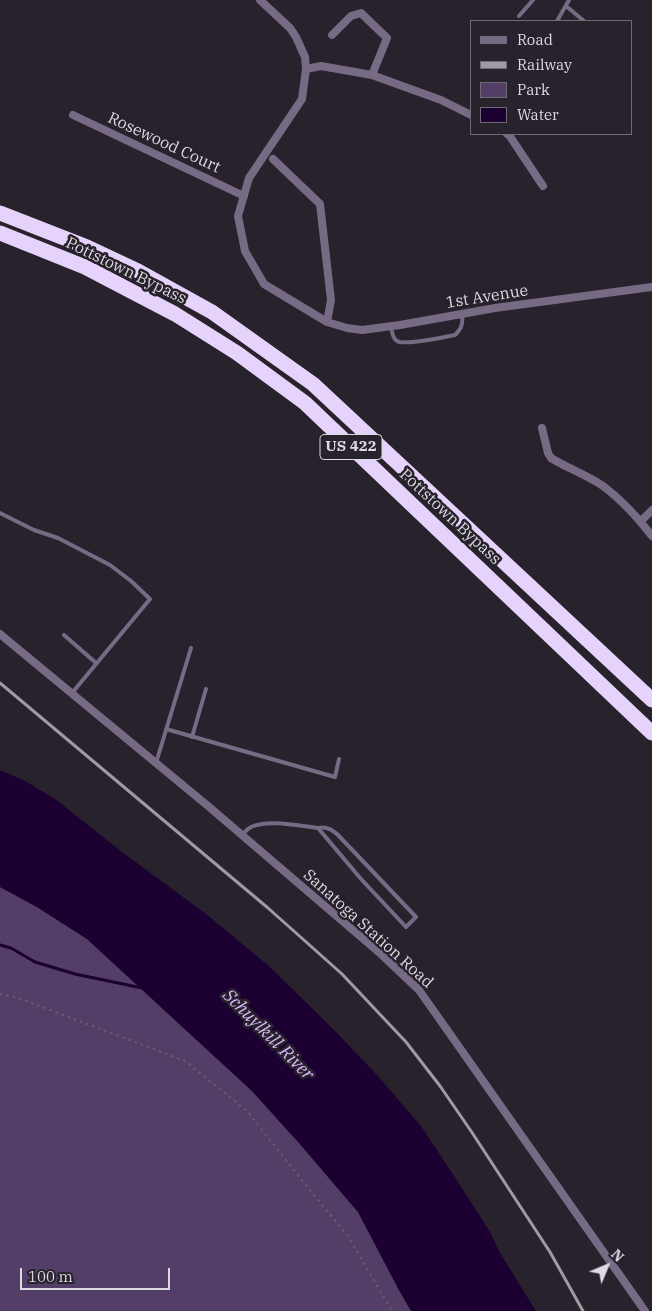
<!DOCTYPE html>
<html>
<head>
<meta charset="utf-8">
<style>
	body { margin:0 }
	#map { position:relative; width:652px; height:1311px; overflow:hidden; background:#27222c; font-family:"IBM Plex Serif",serif }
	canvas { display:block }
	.legend { position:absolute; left:470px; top:20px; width:162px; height:115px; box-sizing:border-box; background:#27222c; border:1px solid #6f6b74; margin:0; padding:6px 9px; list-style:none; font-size:15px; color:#dcd9e0 }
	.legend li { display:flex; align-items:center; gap:10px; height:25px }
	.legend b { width:25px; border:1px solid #6f6b74 }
	.north { position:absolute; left:582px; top:1241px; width:50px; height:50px; -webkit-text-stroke:4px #27222c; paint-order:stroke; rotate:45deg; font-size:14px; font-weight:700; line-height:20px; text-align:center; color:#dcd9e0 }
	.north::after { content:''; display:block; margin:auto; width:18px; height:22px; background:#dcd9e0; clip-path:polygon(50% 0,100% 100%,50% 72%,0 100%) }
	.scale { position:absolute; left:20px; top:1268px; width:150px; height:22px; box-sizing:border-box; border:2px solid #dcd9e0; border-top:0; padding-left:6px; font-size:15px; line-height:18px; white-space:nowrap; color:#dcd9e0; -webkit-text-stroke:4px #27222c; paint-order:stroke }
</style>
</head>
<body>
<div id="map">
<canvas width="652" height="1311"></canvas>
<ul class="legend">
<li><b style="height:6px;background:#776a84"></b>Road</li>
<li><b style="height:6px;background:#9e9ba3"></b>Railway</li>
<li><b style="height:14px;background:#523e66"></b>Park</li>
<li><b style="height:14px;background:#1c0031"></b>Water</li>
</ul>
<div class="north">N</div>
<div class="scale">100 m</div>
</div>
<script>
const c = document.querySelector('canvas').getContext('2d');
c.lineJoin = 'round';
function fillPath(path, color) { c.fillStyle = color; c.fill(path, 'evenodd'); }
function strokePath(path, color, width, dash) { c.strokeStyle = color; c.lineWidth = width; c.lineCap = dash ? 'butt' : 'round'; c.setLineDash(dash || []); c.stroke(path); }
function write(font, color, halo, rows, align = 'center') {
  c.font = font + ' "IBM Plex Serif",serif'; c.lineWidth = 5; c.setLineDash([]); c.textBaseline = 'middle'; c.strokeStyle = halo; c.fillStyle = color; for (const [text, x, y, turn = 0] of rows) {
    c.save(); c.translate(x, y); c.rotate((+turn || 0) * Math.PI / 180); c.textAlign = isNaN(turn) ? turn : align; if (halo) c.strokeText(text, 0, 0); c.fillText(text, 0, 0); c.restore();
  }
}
const green = new Path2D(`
	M0 887 37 907 87 939 252 1091 299 1143 358 1212 399 1290 411 1311H0Z`);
const water = new Path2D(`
	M0 770 25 781 55 799 122 852 206 914 270 967 334 1030 377 1075 421 1126 458 1182 490 1232 500 1253 536 1311H411L399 1290 358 1212 299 1143 252 1091 87 939 37 907 0 887Z`);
const stream = new Path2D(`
	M0 945 11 948 35 962 75 974 142 988`);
const path = new Path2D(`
	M0 994 16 997 185 1061 247 1111 309 1189 348 1236 392 1311`);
const lane = new Path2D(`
	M566 6 584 21
	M519 16 533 0
	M557 21 569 0
	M391 326C392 331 392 338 397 341 405 346 444 337 455 335 462 328 463 324 462 314
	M0 513 34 530 58 538 110 565 131 581 150 599 72 693
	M64 635 96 663
	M166 729 335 777 339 759
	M192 737 206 689
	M156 763 191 648
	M242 835C245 832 247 829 251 827 268 819 299 826 318 828 326 826 332 829 338 835L416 917 406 927 361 879 318 828`);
const street = new Path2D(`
	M260 0 290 28 296 37 305 57 306 69 302 99 249 178 238 216 245 251 264 284 327 322 347 328 362 330 400 325 495 308 652 287
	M332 35 351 16 361 13 387 38 372 75
	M306 69 321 66 372 75 441 100 471 115
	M73 115 244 196
	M507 134 509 135 543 186
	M273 159 320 204 331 300 327 322
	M542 428 548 453 551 458C567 468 587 475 603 486 622 500 638 518 652 536
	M641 521 652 510
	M0 634 208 806 381 954 419 990 645 1311`);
const highway = new Path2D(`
	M0 213 87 247 138 271 212 312 313 384 652 700
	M0 233 85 267 175 314 237 353 305 403 652 733`);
const rail = new Path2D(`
	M0 683 268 908 342 974 406 1042 440 1086 471 1131 550 1252 583 1311`);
const shields = [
	[351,447,62]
];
const shieldNames = [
	["US 422",351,447]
];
const streetNames = [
	["Rosewood Court",164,143,25],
	["Pottstown Bypass",126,271,26],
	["1st Avenue",487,297,-9],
	["Pottstown Bypass",450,517,43],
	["Sanatoga Station Road",368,929,42]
];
const waterNames = [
	["Schuylkill River",268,1035,45]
];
fillPath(green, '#523e66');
fillPath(water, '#1c0031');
strokePath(stream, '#1c0031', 3);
strokePath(path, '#646069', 2, [2.5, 4]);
strokePath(lane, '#776a84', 4);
strokePath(street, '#776a84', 8);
strokePath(highway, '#e6d3fb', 15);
strokePath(rail, '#9e9ba3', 3);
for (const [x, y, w] of shields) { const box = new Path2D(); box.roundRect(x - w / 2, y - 12.5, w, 25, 4); c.fillStyle = '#27222c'; c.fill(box); strokePath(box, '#dcd9e0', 1); }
write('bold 15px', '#dcd9e0', null, shieldNames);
write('16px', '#dcd9e0', '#27222c', streetNames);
write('italic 18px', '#d7b6fa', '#27222c', waterNames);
</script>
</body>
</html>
